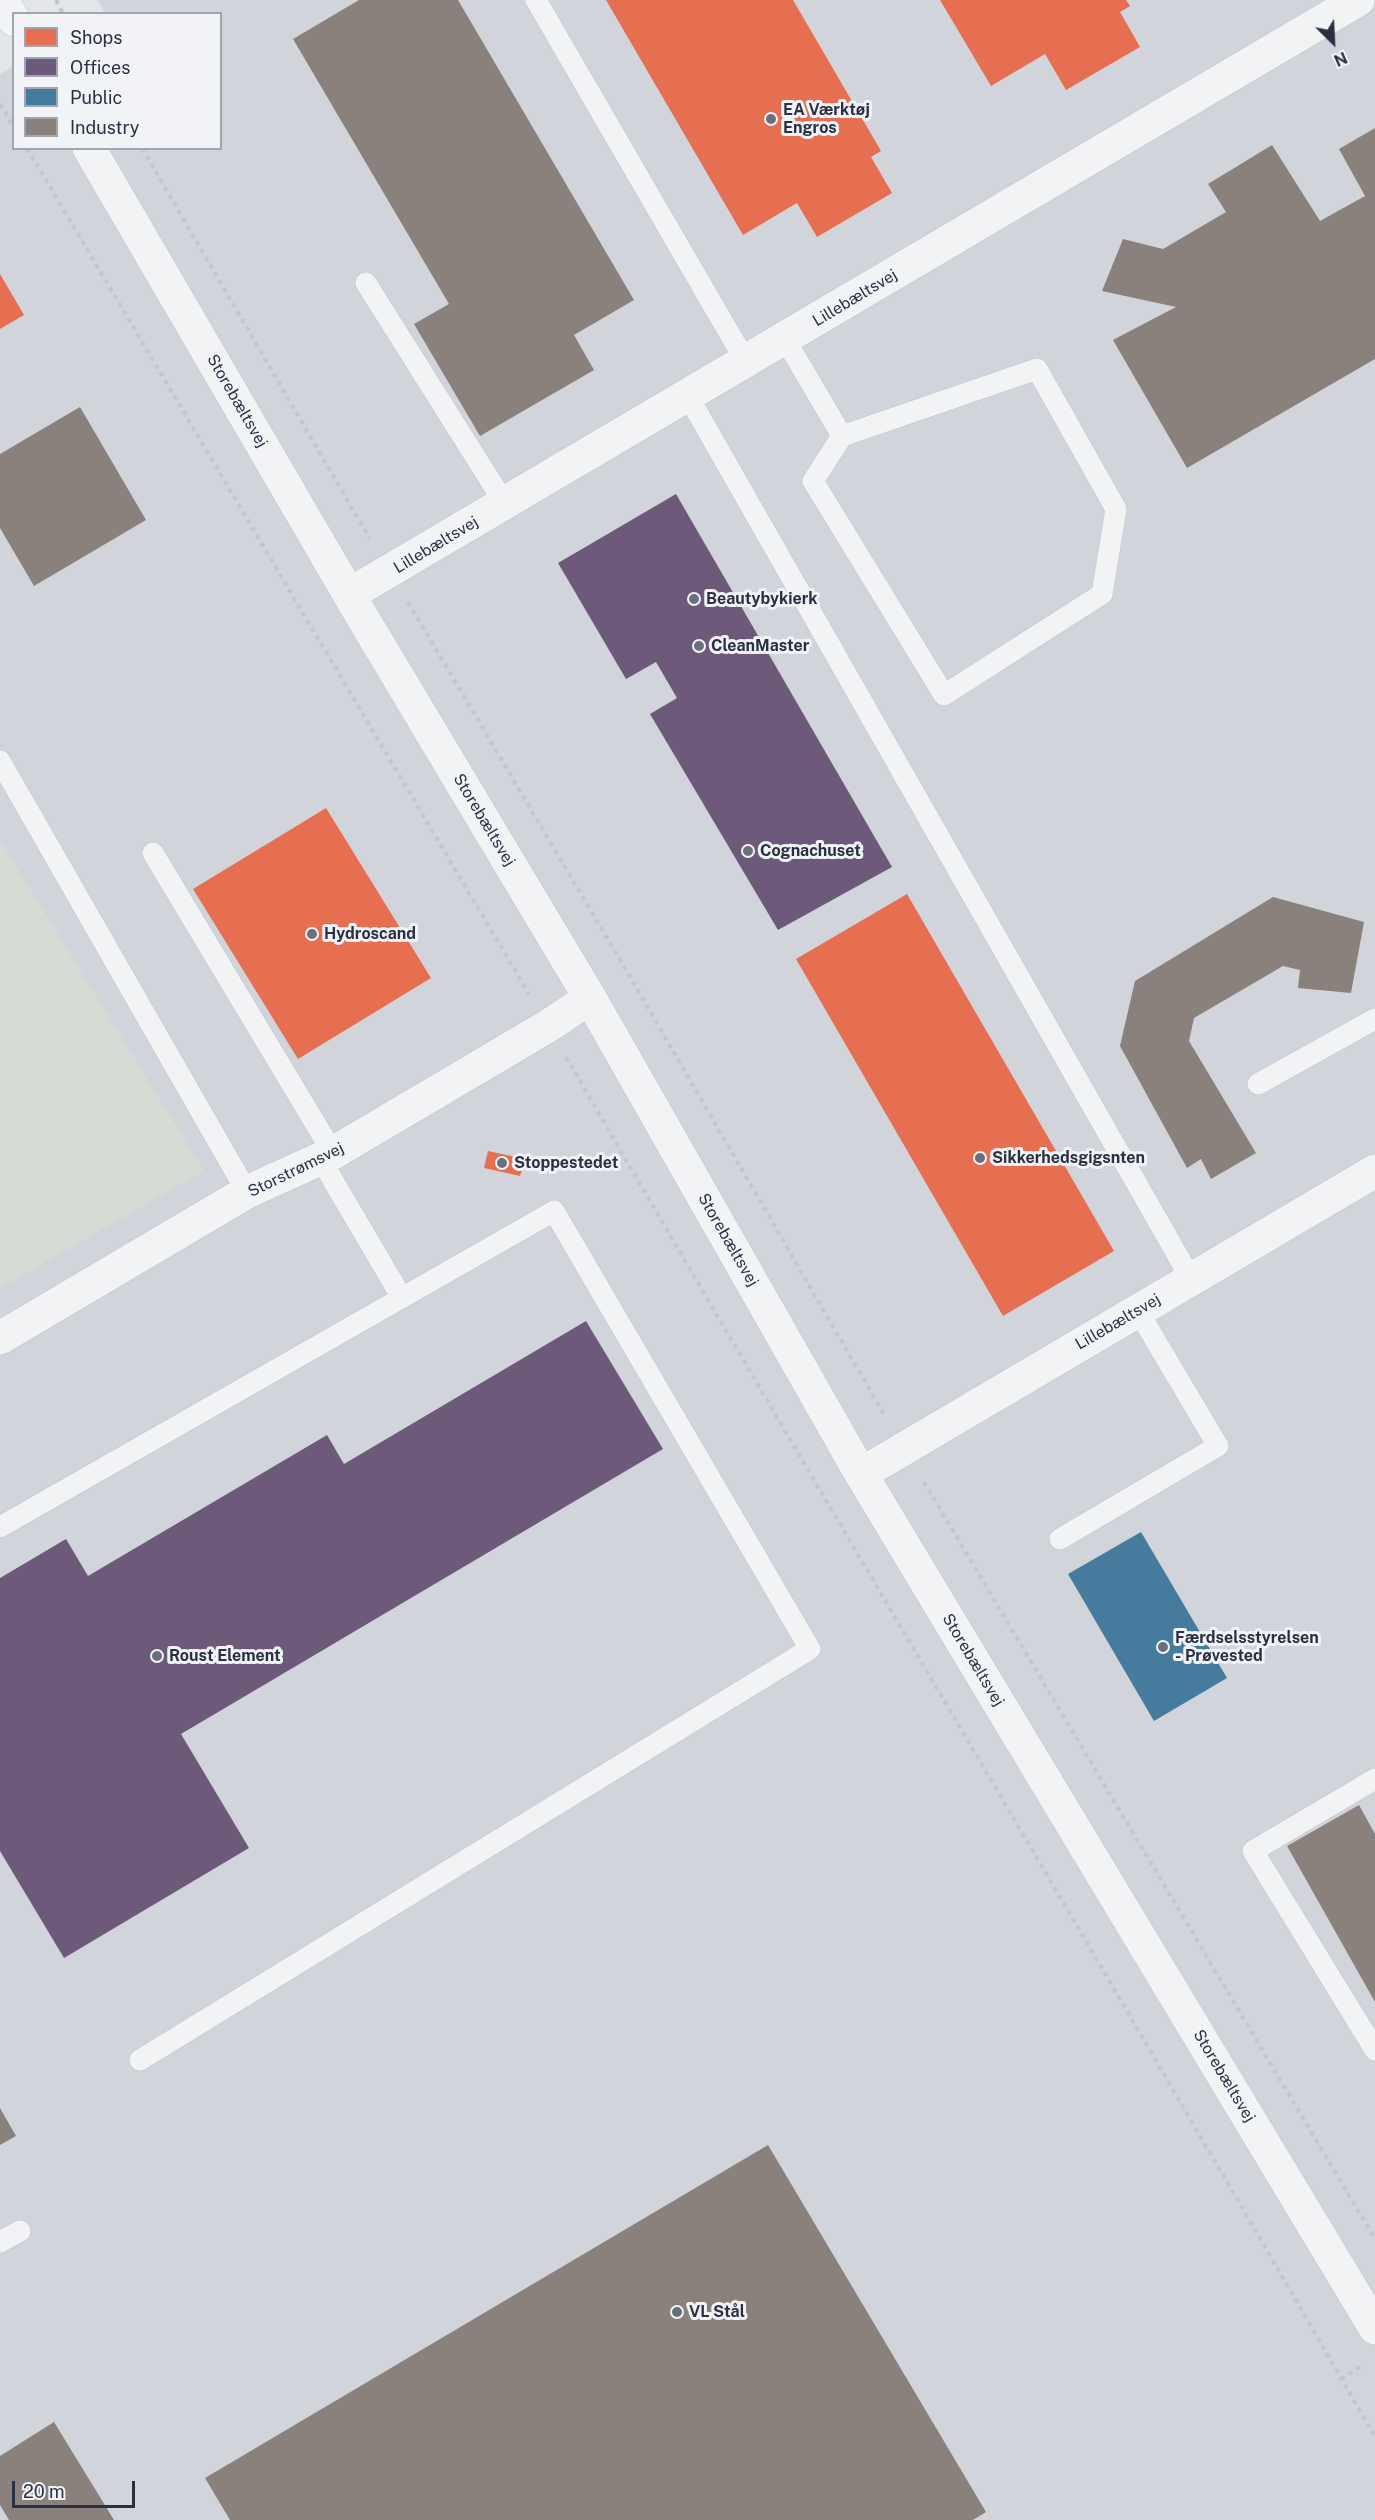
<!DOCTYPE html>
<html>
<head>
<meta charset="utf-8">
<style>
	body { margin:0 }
	#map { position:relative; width:1375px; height:2520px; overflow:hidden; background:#e4e5e8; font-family:"Public Sans",sans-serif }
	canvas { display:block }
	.legend { position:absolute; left:12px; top:12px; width:210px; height:138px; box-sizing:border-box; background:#f1f3f7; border:2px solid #a1a5af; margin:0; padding:8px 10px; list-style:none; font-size:18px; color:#2a3042 }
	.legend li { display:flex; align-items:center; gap:12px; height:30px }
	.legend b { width:30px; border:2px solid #a1a5af }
	.north { position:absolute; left:1303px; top:12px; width:60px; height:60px; -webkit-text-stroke:4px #f1f3f7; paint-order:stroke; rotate:156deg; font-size:16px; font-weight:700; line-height:24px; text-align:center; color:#2a3042 }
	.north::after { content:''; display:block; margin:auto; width:21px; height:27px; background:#2a3042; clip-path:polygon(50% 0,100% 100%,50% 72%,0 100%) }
	.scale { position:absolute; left:12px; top:2481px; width:123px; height:27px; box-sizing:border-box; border:3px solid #2a3042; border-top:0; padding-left:8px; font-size:18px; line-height:21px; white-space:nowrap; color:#2a3042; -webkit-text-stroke:4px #f1f3f7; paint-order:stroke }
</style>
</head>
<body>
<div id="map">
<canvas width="1375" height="2520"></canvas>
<ul class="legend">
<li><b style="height:16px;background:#e76f51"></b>Shops</li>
<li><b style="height:16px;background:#6d597a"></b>Offices</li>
<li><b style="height:16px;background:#457b9d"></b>Public</li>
<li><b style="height:16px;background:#8a817c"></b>Industry</li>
</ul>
<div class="north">N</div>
<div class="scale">20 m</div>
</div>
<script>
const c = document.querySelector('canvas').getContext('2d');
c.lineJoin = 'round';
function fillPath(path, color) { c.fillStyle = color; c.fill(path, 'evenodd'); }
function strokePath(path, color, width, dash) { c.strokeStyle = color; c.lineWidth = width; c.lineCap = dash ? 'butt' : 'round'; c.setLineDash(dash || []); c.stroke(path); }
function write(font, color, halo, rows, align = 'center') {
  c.font = font + ' "Public Sans",sans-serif'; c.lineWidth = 6; c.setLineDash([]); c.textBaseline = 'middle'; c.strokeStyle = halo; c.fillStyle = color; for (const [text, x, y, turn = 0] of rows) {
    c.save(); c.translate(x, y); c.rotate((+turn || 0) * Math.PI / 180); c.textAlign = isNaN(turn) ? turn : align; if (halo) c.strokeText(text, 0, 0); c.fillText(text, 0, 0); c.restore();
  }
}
const built = new Path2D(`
	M97 0H1375V2520H0V74L13 66 14 148H220V14L99 13 104 11Z`);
const green = new Path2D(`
	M0 840 204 1171 0 1288Z`);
const shops = new Path2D(`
	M606 0H793L881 151 871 157 892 193 817 237 797 203 743 235Z
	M940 0H1126L1130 6 1120 12 1140 47 1066 90 1045 54 991 86Z
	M0 274 24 315 0 329Z
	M326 808 431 978 298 1059 193 889Z
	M907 894 1114 1251 1003 1316 796 959Z
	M488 1151 525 1159 520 1176 484 1168Z`);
const offices = new Path2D(`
	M676 494 892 867 778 930 650 714 677 698 656 662 626 679 558 563Z
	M586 1321 663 1449 181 1734 249 1848 64 1958 0 1851V1578L66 1539 88 1576 327 1435 344 1464Z`);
const public = new Path2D(`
	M1141 1532 1227 1678 1154 1721 1068 1574Z`);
const industry = new Path2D(`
	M359 0H458L634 300 574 335 594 370 480 436 414 324 449 304 293 39Z
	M1375 128V359L1187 468 1113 340 1176 307 1102 291 1123 239 1163 249 1226 212 1208 184 1272 145 1320 221 1365 196 1339 149Z
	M80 407 146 520 34 586 0 528V454Z
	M1273 897 1364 922 1351 993 1298 988 1300 970 1283 966 1194 1018 1189 1041 1256 1153 1211 1179 1201 1159 1187 1168 1120 1046 1135 981Z
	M1359 1805 1375 1834V2002L1287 1846Z
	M0 2108 16 2136 0 2145Z
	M768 2145 986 2512 973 2520H230L205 2478Z
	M54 2422 114 2520H9L0 2505V2456Z`);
const path = new Path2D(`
	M56 0 63 14
	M0 104 14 127
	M27 148 529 994
	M142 148 370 539
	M408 602 626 970 885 1416
	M566 1057C834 1518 1109 1975 1375 2437
	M924 1482 1375 2239
	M1341 2379 1364 2364`);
const service = new Path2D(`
	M536 0 746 362
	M366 283 505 504
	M785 339 842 436
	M1037 369 1116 509 1102 594 944 695 813 481 842 436Z
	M688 396 1191 1279
	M0 761 247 1192
	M153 853 333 1153
	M1258 1084 1375 1019
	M321 1160 402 1298
	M0 1527 554 1211 810 1649 140 2060
	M1060 1539 1218 1446 1138 1311
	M1375 1779 1253 1851 1375 2050
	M0 2242 20 2231`);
const minor = new Path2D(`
	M350 594 1358 0
	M0 1338 247 1192 333 1153 548 1026 590 998
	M861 1474 1375 1171`);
const tertiary = new Path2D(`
	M2 0 14 20
	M89 148 361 615 590 998 861 1474 1375 2328`);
const markers = [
	[771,119,6,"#6b6f7c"],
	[694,599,6,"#6b6f7c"],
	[699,646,6,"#6b6f7c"],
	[748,851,6,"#6b6f7c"],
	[312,934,6,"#6b6f7c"],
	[980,1158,6,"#6b6f7c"],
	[502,1163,6,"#6b6f7c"],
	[1163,1647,6,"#6b6f7c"],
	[157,1656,6,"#6b6f7c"],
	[677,2312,6,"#6b6f7c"]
];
const poiNames = [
	["EA Værktøj",783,110],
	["Engros",783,128],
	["Beautybykierk",706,599],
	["CleanMaster",711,646],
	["Cognachuset",760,851],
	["Hydroscand",324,934],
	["Sikkerhedsgigsnten",992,1158],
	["Stoppestedet",514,1163],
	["Færdselsstyrelsen",1175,1638],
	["- Prøvested",1175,1656],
	["Roust Element",169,1656],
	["VL Stål",689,2312]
];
const streetNames = [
	["Lillebæltsvej",855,298,-31],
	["Storebæltsvej",237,401,60],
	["Lillebæltsvej",436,545,-31],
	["Storebæltsvej",484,820,59],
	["Storstrømsvej",296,1170,-26],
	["Storebæltsvej",728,1240,60],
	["Lillebæltsvej",1118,1322,-30],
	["Storebæltsvej",973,1660,59],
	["Storebæltsvej",1224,2076,59]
];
fillPath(built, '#d2d4db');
fillPath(green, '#d4dcd4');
fillPath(shops, '#e76f51');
fillPath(offices, '#6d597a');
fillPath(public, '#457b9d');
fillPath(industry, '#8a817c');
strokePath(service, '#c2c3c6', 22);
strokePath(minor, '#c2c3c6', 34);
strokePath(tertiary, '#c2c3c6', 34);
strokePath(path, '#c5c6cb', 4, [4.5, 4.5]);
strokePath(service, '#f2f3f5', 21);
strokePath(minor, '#f2f3f5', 33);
strokePath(tertiary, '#f2f3f5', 33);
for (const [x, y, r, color] of markers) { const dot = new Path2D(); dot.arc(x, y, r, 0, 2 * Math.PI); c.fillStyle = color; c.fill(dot); strokePath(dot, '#f1f3f7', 2); }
write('bold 16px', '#2a3042', '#f1f3f7', poiNames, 'left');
write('16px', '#2a3042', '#f1f3f7', streetNames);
</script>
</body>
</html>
